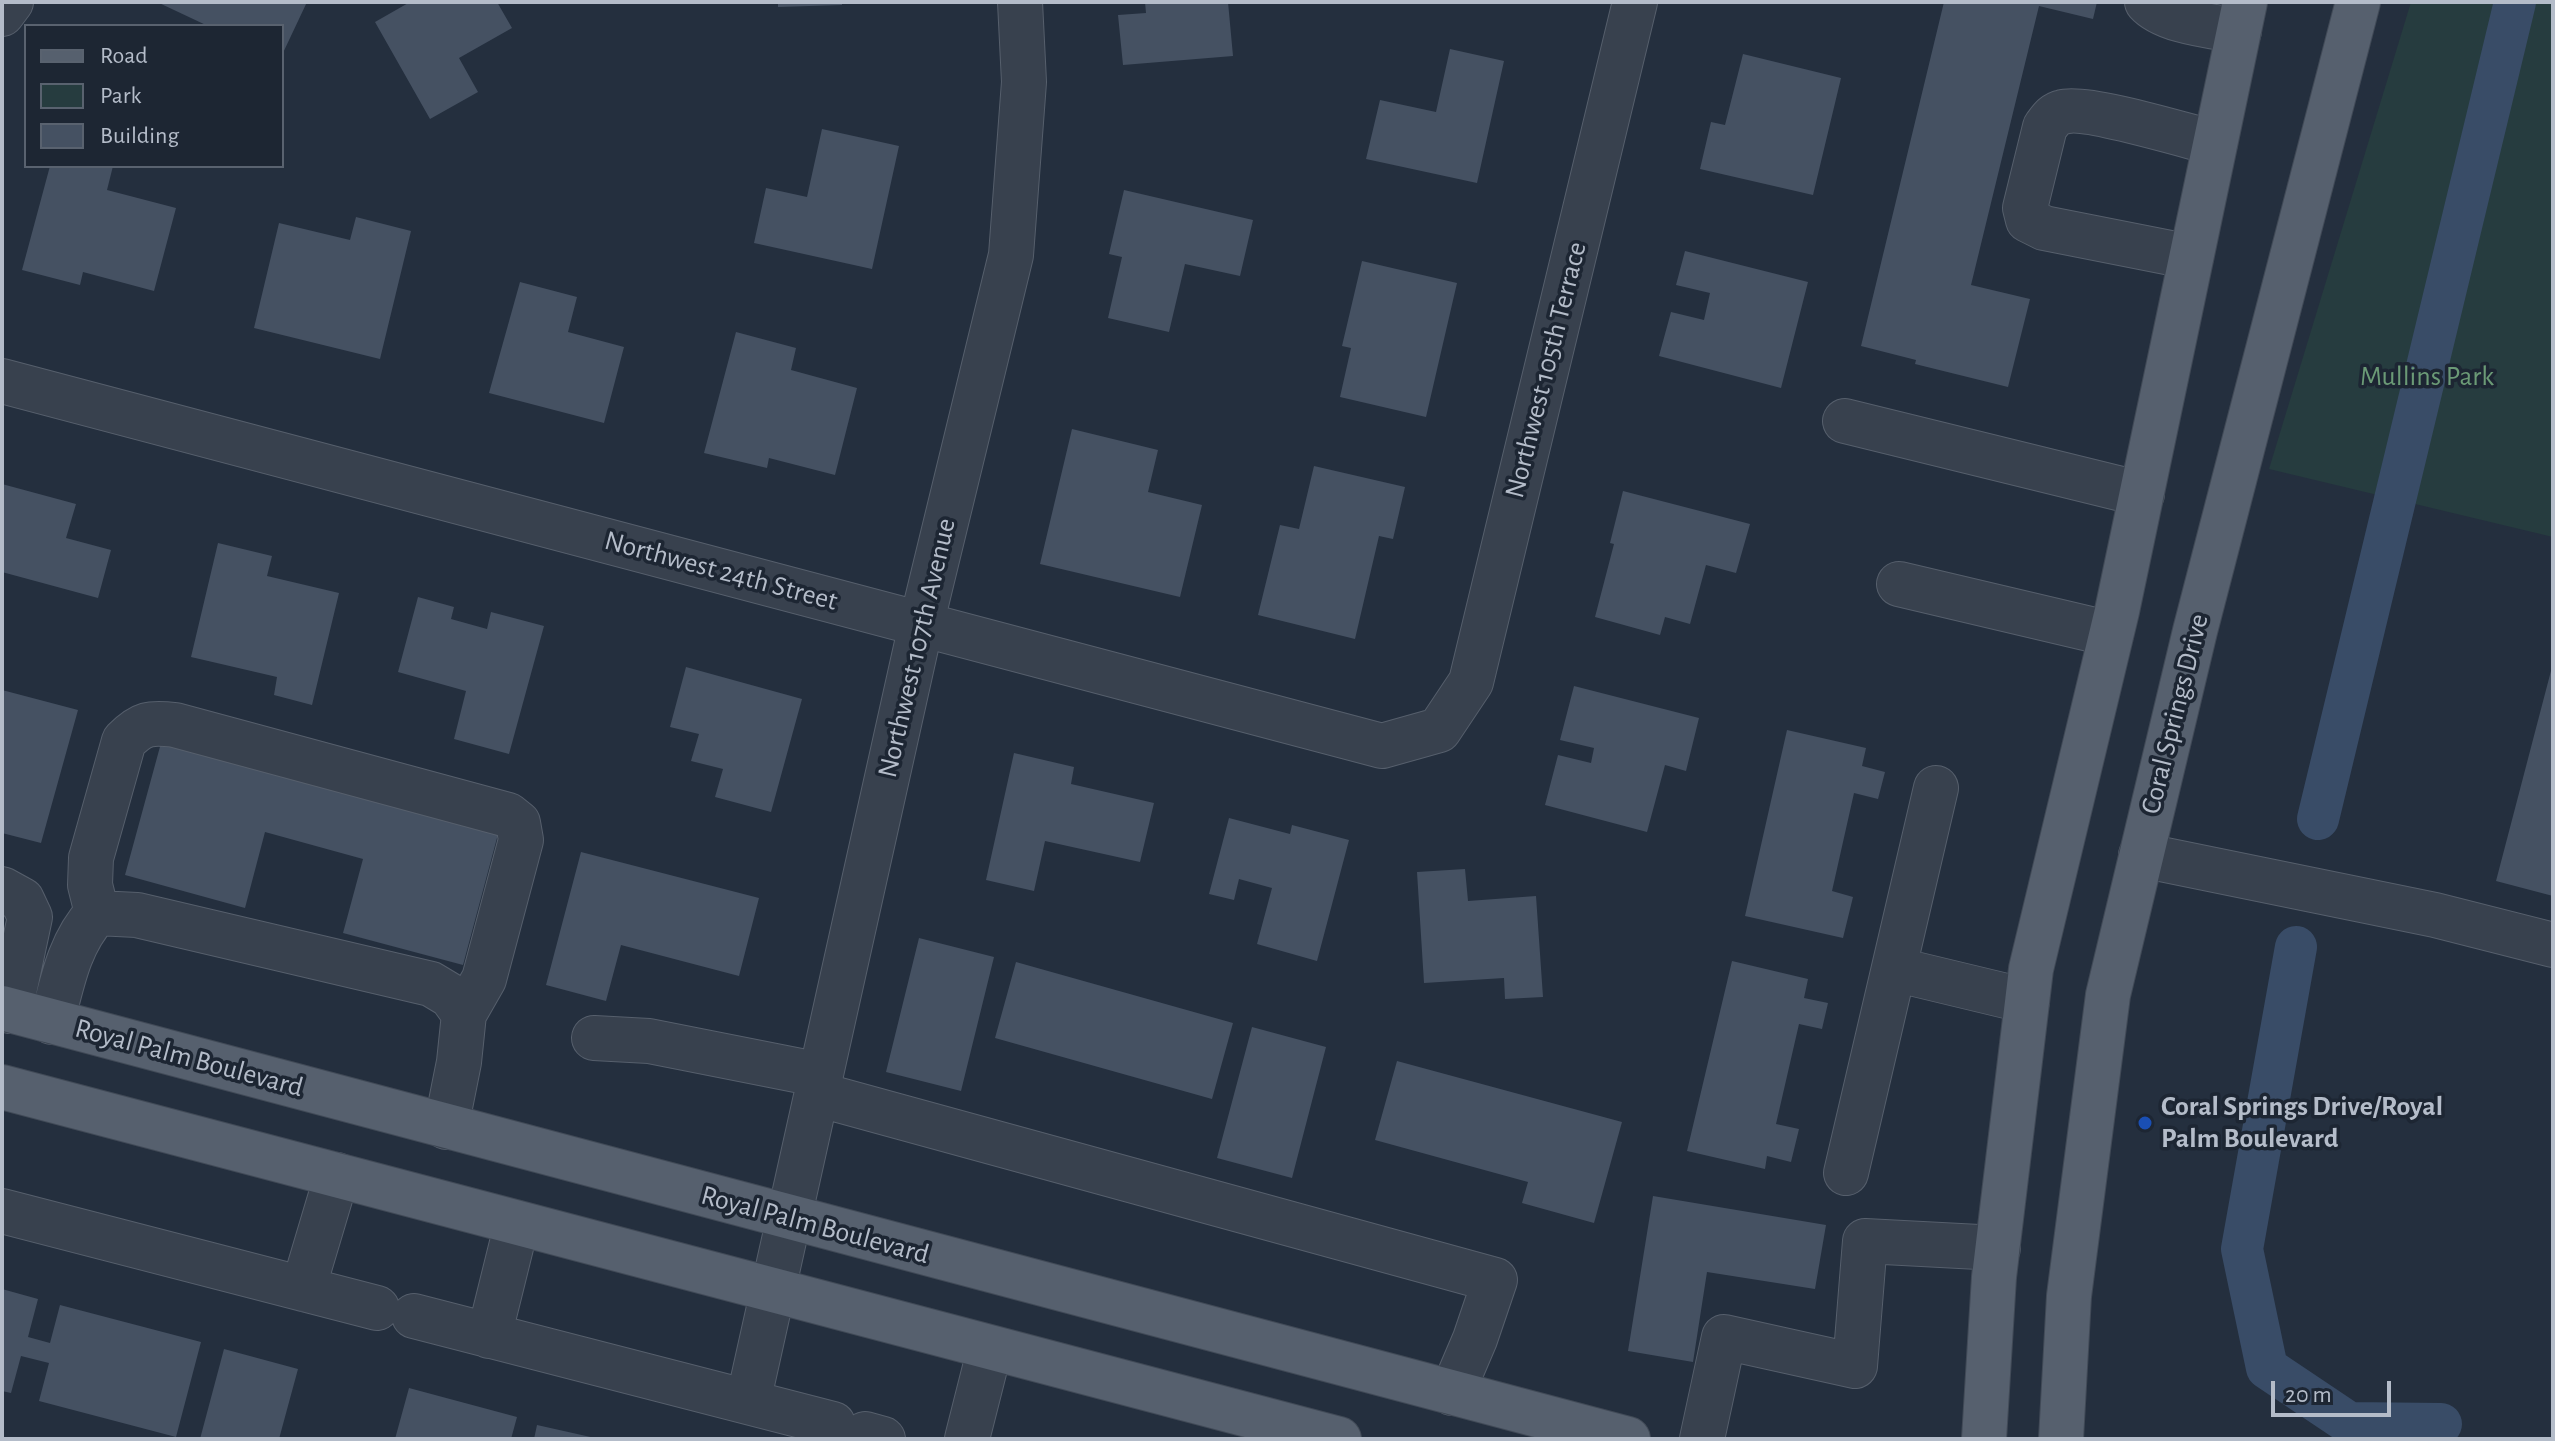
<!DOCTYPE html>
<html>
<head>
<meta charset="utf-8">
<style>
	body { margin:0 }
	#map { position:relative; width:2555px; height:1441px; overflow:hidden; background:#242f3e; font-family:"Alegreya Sans",sans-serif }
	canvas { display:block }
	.frame { position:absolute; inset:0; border:4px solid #b4bcc9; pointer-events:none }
	.legend { position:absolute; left:24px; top:24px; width:260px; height:144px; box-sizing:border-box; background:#1d2633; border:2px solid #59626f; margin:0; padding:10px 14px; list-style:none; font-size:24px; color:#b4bcc9 }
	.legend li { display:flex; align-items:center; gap:16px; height:40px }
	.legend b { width:40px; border:2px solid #59626f }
	.scale { position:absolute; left:2271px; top:1381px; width:120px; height:36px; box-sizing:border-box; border:4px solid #b4bcc9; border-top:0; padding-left:10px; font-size:24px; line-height:28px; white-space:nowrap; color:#b4bcc9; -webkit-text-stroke:6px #1d2633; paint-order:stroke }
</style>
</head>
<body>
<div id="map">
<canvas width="2555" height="1441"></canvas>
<div class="frame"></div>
<ul class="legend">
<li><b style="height:10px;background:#56606e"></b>Road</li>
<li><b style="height:22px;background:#263c3f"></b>Park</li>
<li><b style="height:22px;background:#455162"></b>Building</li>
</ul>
<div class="scale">20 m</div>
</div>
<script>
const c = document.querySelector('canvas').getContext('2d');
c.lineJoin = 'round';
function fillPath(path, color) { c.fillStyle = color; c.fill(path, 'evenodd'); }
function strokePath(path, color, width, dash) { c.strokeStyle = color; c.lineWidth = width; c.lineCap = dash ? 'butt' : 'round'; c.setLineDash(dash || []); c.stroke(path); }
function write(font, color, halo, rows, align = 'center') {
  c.font = font + ' "Alegreya Sans",sans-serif'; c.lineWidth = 7; c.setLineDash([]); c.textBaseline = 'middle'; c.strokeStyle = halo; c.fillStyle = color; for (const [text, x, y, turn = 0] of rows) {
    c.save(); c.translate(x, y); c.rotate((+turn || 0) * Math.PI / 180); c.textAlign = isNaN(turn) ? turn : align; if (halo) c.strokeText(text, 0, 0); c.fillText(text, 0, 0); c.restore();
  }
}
const green = new Path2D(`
	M2411 2H2553V537L2269 469Z`);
const canal = new Path2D(`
	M2318 819 2515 2
	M2296 947 2242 1249 2267 1368 2349 1423 2441 1424`);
const building = new Path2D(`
	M157 2H307L282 55V26H208Z
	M410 2H497L512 28 459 58 478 92 430 119 375 22Z
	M778 2H842V5L778 7Z
	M1145 2H1228L1233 56 1123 65 1118 15 1146 13Z
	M1944 2H2097L2093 19 2039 6 1971 285 2030 299 2008 387 1915 364 1916 360 1861 346Z
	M1450 49 1504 61 1477 183 1366 159 1380 100 1436 112Z
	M1743 54 1841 78 1813 195 1700 169 1711 122 1725 125Z
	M822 129 899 146 872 269 754 243 766 188 807 197Z
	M50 166H113L107 190 176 208 154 291 83 272 80 285 22 270Z
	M1124 190 1253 220 1240 276 1185 264 1169 332 1108 318 1122 257 1109 254Z
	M356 217 411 231 380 359 254 328 279 223 350 240Z
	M1685 251 1808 282 1781 388 1659 356 1671 312 1704 320 1710 293 1676 285Z
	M1362 261 1457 283 1426 417 1340 397 1351 348 1342 346Z
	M520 282 577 297 568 332 624 347 604 423 489 393Z
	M736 332 796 348 791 370 857 388 835 475 769 458 767 468 704 453Z
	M1072 429 1158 450 1148 492 1202 505 1180 597 1040 564Z
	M1314 466 1405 487 1393 539 1379 536 1355 639 1258 615 1280 525 1299 529Z
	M2 484 76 504 66 538 111 550 98 598 2 572Z
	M1623 491 1750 524 1736 573 1706 565 1690 624 1665 617 1660 635 1595 617 1614 544 1610 543Z
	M218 543 272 556 267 576 339 593 312 705 274 695 277 677 191 657Z
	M418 597 454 607 451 619 487 629 491 612 544 626 509 754 454 739 466 691 398 672Z
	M686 667 802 699 771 812 715 797 723 769 691 761 699 734 670 727Z
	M2552 667H2553V896L2496 881Z
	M1574 686 1699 718 1686 771 1665 765 1647 832 1545 805 1558 755 1591 763 1594 748 1560 740Z
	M2 690 78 710 41 843 2 833Z
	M1787 730 1866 748 1862 766 1885 772 1878 799 1854 793 1832 891 1853 897 1843 938 1745 916Z
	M164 732 501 823 463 965 343 933 363 859 265 832 245 908 125 875Z
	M1014 753 1074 767 1071 784 1154 803 1140 862 1045 841 1034 891 986 880Z
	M1229 818 1290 834 1292 825 1349 840 1317 961 1257 944 1272 888 1239 879 1234 900 1209 894Z
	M581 852 759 898 739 976 621 945 606 1001 546 985Z
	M1465 869 1468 901 1536 896 1543 997 1505 999 1504 978 1424 983 1417 872Z
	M919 938 994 957 961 1091 886 1072Z
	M1732 961 1808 979 1804 998 1828 1003 1822 1029 1799 1024 1776 1124 1799 1129 1791 1162 1767 1156 1765 1169 1687 1151Z
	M1016 962 1233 1023 1212 1099 995 1038Z
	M1252 1027 1326 1047 1292 1178 1217 1158Z
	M1397 1061 1622 1122 1594 1223 1522 1203 1528 1182 1375 1140Z
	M1653 1196 1826 1225 1815 1289 1707 1272 1693 1362 1628 1351Z
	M2 1289 38 1299 28 1337 50 1343 60 1305 201 1342 176 1437 39 1401 49 1363 21 1356 11 1393 2 1391Z
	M224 1349 298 1369 279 1439H200Z
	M409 1388 517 1417 511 1439H395Z
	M537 1425 595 1438 594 1439H534Z`);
const minor = new Path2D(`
	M2147 2C2165 22 2213 26 2239 31
	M2 14 11 2
	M2191 257 2044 228 2028 220 2025 208 2045 127C2051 119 2054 114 2063 112 2085 105 2187 136 2215 143
	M2 381 1382 746 1439 730 1471 682 1635 2
	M1845 421 2142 494
	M1899 584 2111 634
	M2141 855 2435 915 2553 945
	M2 889 22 900 30 917 10 1011
	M97 913 90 885 91 858 124 741C142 723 150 722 175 725L508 815 518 823 521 840 484 979 464 1014
	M1894 969 2027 1001
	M52 1022C62 983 69 943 97 913L137 915 431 984 451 996 464 1014 459 1062 446 1127
	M594 1038 649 1041 821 1075
	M817 1094 1495 1280 1475 1339 1452 1393
	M1846 1173 1936 788
	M2 1211 377 1308
	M303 1289 337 1175
	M414 1316 833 1424
	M489 1336 517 1223
	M748 1402 921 625 1011 255 1024 82 1020 2
	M865 1434 883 1439
	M967 1439 990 1348
	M1702 1439 1724 1337 1855 1366 1865 1241 1998 1248`);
const major = new Path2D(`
	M2 1008 1628 1439
	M2 1087 1339 1439
	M1984 1439 1994 1277 2031 969 2117 611 2245 2
	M2061 1439 2069 1296 2108 995 2195 631 2358 2`);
const markers = [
	[2145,1123,8,"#1a4fb4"]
];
const streetNames = [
	["Northwest 105th Terrace",1546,370,-76],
	["Northwest 24th Street",721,571,15],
	["Northwest 107th Avenue",917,648,-77],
	["Coral Springs Drive",2175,714,-76],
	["Royal Palm Boulevard",189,1058,15],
	["Royal Palm Boulevard",815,1225,15]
];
const parkNames = [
	["Mullins Park",2427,377]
];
const poiNames = [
	["Coral Springs Drive/Royal",2161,1107],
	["Palm Boulevard",2161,1139]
];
fillPath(green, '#263c3f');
strokePath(canal, '#394c67', 42);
fillPath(building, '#455162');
strokePath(minor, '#565f6c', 46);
strokePath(major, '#414a57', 46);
strokePath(minor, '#38414e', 44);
strokePath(major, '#56606e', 44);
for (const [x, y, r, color] of markers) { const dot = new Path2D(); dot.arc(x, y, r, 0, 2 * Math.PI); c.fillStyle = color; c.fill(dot); strokePath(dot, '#1d2633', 3); }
write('28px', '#b4bcc9', '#1d2633', streetNames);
write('28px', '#6b9a76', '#1d2633', parkNames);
write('bold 28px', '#b4bcc9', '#1d2633', poiNames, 'left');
</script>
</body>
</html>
